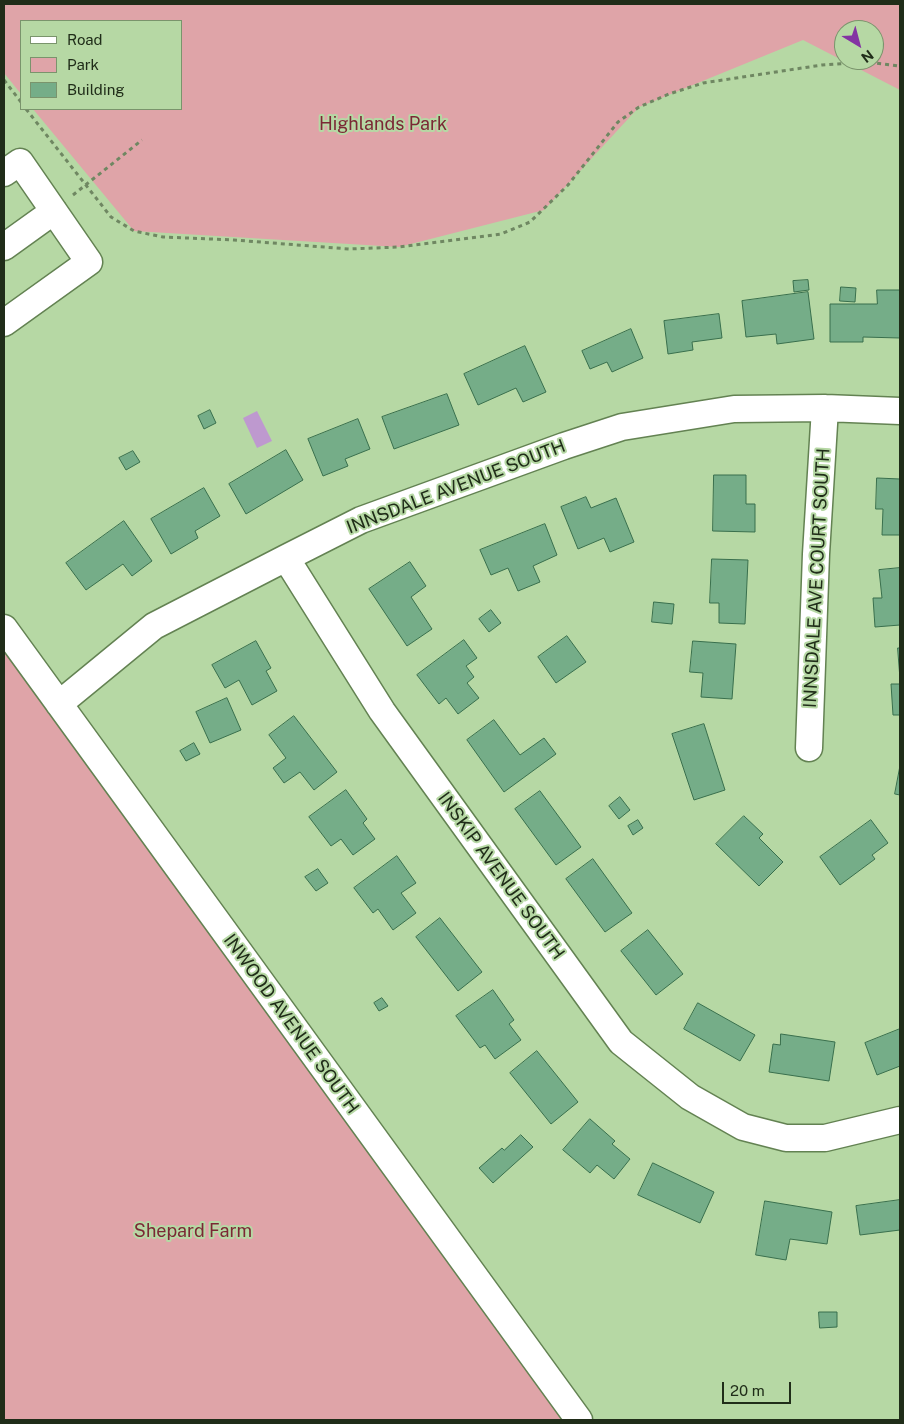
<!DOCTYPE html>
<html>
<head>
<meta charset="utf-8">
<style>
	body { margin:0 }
	#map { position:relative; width:904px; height:1424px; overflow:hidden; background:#b6d8a4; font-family:"Public Sans",sans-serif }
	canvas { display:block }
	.frame { position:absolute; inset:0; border:5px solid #202d19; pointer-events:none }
	.legend { position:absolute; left:20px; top:20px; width:162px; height:90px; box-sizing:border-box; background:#b6d8a4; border:1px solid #7a946c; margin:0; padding:6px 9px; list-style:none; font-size:15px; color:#202d19 }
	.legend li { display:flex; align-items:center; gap:10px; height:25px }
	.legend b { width:25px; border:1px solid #7a946c }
	.north { position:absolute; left:834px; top:20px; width:50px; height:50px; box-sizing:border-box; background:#b6d8a4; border:1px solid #7a946c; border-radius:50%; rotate:143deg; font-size:14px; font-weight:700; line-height:20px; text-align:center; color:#202d19 }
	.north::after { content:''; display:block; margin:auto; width:18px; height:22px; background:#8433a3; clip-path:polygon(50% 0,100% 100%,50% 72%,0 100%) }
	.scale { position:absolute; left:722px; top:1382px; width:69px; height:22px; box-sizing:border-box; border:2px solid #202d19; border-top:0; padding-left:6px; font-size:15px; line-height:18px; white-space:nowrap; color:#202d19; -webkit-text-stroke:4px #b6d8a4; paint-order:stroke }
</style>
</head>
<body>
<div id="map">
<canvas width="904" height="1424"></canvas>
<div class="frame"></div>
<ul class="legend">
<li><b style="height:6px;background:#fff"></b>Road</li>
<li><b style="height:14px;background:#dfa4a8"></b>Park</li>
<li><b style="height:14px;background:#75ad88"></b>Building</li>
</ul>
<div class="north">N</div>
<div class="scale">20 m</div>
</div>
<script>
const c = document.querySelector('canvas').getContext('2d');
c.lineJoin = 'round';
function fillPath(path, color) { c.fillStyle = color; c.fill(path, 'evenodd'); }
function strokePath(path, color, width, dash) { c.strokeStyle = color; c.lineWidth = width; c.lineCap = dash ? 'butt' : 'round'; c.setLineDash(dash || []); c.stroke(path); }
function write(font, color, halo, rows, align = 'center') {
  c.font = font + ' "Public Sans",sans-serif'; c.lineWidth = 4; c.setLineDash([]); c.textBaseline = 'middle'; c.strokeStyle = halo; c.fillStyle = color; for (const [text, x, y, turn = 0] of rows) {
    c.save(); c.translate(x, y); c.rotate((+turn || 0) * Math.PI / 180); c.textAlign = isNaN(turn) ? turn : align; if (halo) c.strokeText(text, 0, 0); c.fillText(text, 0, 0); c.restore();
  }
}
const green = new Path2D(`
	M4 4H900V90L803 40 639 107 544 210 399 247 134 231 33 109H181V21H21V94L4 73ZM844 30H874V60H844Z
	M4 649 564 1420H4Z`);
const water = new Path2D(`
	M257 411 272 441 257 448 243 418Z`);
const building = new Path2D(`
	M808 280 809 290 794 292 793 281Z
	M841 287 856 288 855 302 840 301Z
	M877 290H900V338L863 337V342H830V304H877Z
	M808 292 814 339 777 344 776 334 746 337 742 301Z
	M719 314 722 338 692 342 693 350 668 354 664 321Z
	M631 329 643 358 612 372 607 362 590 369 582 351Z
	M525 346 546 392 523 402 516 388 478 405 464 374Z
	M447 394 459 425 394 449 382 417Z
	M210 410 216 423 204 429 198 416Z
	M358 419 370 449 345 459 348 466 323 476 308 439Z
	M286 450 303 480 246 514 229 484Z
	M133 451 140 462 126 470 119 458Z
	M714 475H746V504H755V532L713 531Z
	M877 478 900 479V535H882L883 509H876Z
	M204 488 220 516 195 531 198 538 171 554 151 519Z
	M586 497 591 508 616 498 634 542 610 552 604 538 578 549 561 507Z
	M124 521 152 561 132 576 123 564 86 590 66 563Z
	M545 524 557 555 533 566 540 582 518 591 508 568 491 575 480 550Z
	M712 559 748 560 745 624 719 623V603H710Z
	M410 562 426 586 411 597 432 629 407 646 369 589Z
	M900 568V625L875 627 873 598H882L879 570Z
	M654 602 674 604 672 624 652 622Z
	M491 610 501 623 489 632 479 619Z
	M567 636 586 662 556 683 538 657Z
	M464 640 477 658 466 666 474 677 467 683 479 698 458 714 446 698 439 704 417 675Z
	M256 641 271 668 266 671 277 691 252 705 239 680 225 688 212 665Z
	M693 641 736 644 732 699 701 697 703 673 690 672Z
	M898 648H900V715H893L891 684H900Z
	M227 698 241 730 210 743 196 712Z
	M294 716 337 772 314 790 300 772 284 783 273 768 286 758 269 735Z
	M494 720 520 755 544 738 556 754 504 792 467 740Z
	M704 724 725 790 694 800 672 734Z
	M194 743 200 754 186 761 180 751Z
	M900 766V795L895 794Z
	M346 790 367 819 363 823 375 839 353 855 341 839 331 846 309 817Z
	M540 791 581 847 556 865 515 809Z
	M620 797 630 810 619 819 609 806Z
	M744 816 763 834 759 838 783 862 759 886 716 844Z
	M638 820 643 828 633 835 628 826Z
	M871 820 888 843 872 855 875 859 840 885 820 857Z
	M397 856 416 883 401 893 416 913 393 930 378 909 373 913 354 888Z
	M593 859 632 913 605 932 566 879Z
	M318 869 328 883 316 891 305 877Z
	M440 918 482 972 458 991 416 937Z
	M648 930 683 974 656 995 621 951Z
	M493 990 514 1020 509 1024 521 1040 495 1059 485 1045 480 1048 456 1016Z
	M382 998 388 1006 379 1011 374 1003Z
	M698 1003 755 1035 740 1061 684 1029Z
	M900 1029V1066L877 1075 865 1043Z
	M781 1034 835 1042 829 1081 769 1072 773 1044 780 1045Z
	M537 1051 578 1102 551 1124 510 1073Z
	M590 1119 615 1141 612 1144 630 1159 614 1179 597 1165 590 1173 563 1150Z
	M521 1135 533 1147 493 1183 479 1168 502 1148 504 1150Z
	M653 1163 714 1192 700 1223 638 1195Z
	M900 1200V1230L860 1235 856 1206Z
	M765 1201 832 1212 827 1244 790 1239 786 1260 756 1255Z
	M819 1312H837V1327L820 1328Z`);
const path = new Path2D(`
	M4 80 21 102
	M26 109 111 217 134 231 163 237 234 240 349 249 399 247 501 234 530 222 568 185 618 122 639 107 669 94 703 83 822 65 866 62 900 66
	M73 195 142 140`);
const minor = new Path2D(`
	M4 173 20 162 89 262 4 323
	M4 247 54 211
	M286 558 382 711 621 1042 690 1097 743 1127 786 1138H825L900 1120
	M4 628 579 1420
	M59 704 154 626 286 558 361 520 564 446 622 427 734 409 825 408 900 411
	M809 748 816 554 825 408`);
const parkNames = [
	["Highlands Park",383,124],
	["Shepard Farm",193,1231]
];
const streetNames = [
	["INNSDALE AVENUE SOUTH",456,487,-21],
	["INNSDALE AVE COURT SOUTH",817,578,-87],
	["INSKIP AVENUE SOUTH",501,876,54],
	["INWOOD AVENUE SOUTH",291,1024,54]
];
fillPath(green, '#dfa4a8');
fillPath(water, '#be99cf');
fillPath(building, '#75ad88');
strokePath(building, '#396f4d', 1);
strokePath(minor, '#638252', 29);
strokePath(path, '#6f8762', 3, [4, 4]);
strokePath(minor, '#fff', 26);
write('18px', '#7b2835', '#b6d8a4', parkNames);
write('18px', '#202d19', '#b6d8a4', streetNames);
</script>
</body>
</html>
